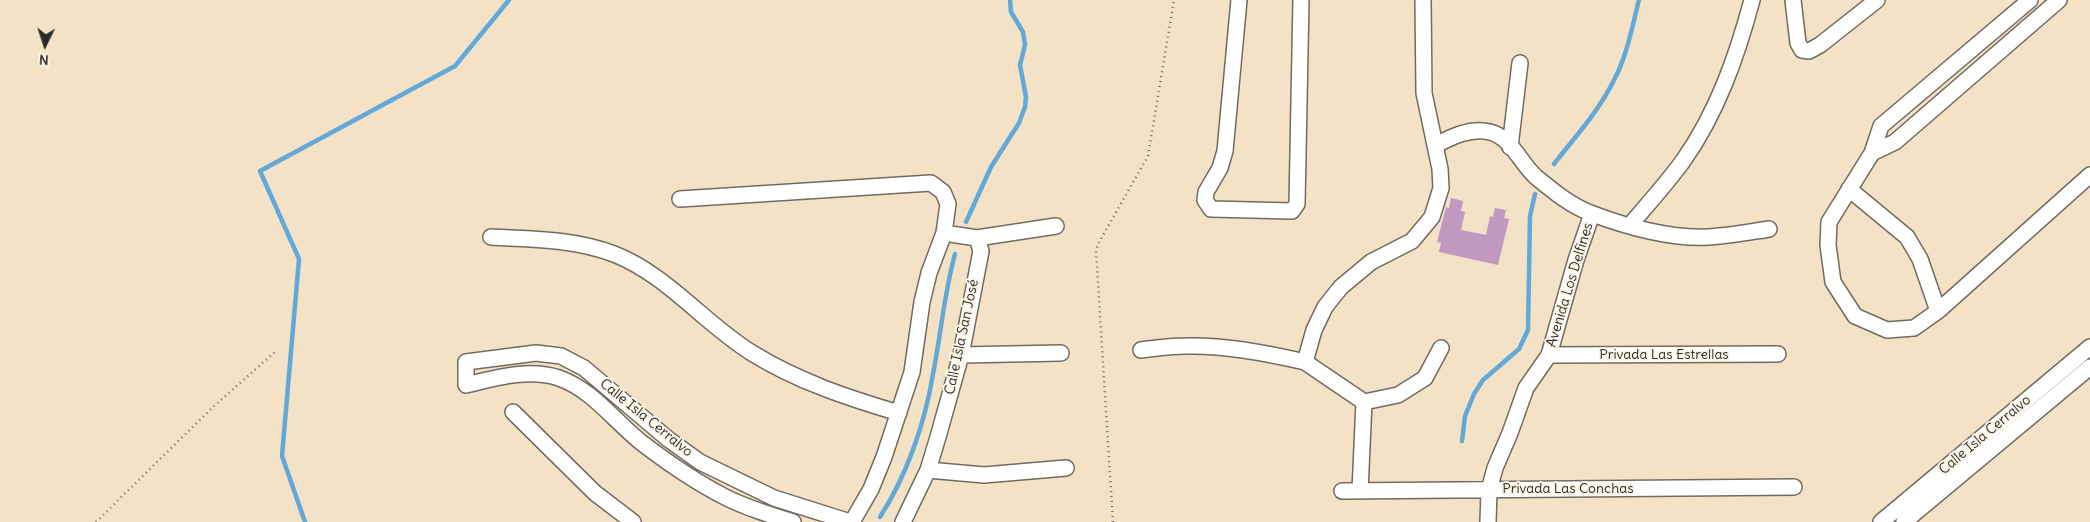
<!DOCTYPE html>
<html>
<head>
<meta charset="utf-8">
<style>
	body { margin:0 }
	#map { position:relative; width:2090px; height:522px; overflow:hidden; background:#f3e2c5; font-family:Delius,sans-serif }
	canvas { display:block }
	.north { position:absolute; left:20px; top:20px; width:50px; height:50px; -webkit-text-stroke:4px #fcf5e5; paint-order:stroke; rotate:184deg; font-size:14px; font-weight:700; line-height:20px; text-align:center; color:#2b2b2b }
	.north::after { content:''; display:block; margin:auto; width:18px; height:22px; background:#2b2b2b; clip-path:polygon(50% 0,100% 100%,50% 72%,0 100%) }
</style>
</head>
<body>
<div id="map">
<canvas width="2090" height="522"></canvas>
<div class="north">N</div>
</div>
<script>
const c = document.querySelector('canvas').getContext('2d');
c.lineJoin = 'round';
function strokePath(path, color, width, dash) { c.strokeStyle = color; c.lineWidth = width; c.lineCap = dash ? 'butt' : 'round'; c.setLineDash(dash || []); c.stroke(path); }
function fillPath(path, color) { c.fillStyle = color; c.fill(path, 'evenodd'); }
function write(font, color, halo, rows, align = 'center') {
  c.font = font + ' Delius,sans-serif'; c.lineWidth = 4; c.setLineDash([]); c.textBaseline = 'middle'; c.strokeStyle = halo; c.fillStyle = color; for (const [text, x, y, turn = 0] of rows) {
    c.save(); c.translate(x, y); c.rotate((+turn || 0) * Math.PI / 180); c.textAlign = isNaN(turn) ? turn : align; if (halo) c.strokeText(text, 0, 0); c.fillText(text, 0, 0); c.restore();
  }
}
const stream = new Path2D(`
	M1554 164C1575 137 1599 111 1614 80 1627 56 1632 27 1639 0
	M966 222 991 167 1019 123 1025 107 1026 97 1020 65 1025 45 1023 32 1011 12 1010 0
	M1462 441 1465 416 1474 394 1483 380 1519 349 1528 330 1530 216 1535 194
	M880 517C907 475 925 423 933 374 941 334 944 294 955 254
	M305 522 282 456 299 259 260 171 455 66 509 0`);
const building = new Path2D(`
	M1451 198 1463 201 1461 211 1465 212 1461 230 1486 235 1490 216 1493 217 1495 208 1506 210 1504 218 1509 219 1498 265 1439 252 1441 243 1437 242 1446 207 1449 208Z`);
const path = new Path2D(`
	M96 522 213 407 276 351
	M1113 522 1096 251 1098 244 1148 156 1174 0`);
const street = new Path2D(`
	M1239 0 1225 151 1220 168 1206 192 1205 200 1211 209 1292 211 1297 204 1301 0
	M1793 0 1798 43 1802 50 1809 51 1820 45 1877 0
	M2030 0 1881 126 1872 153 1829 222 1828 245 1833 282 1855 316 1887 330 1914 328 1938 311 2090 175
	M1436 145C1451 137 1471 127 1490 132 1511 137 1521 164 1536 177 1553 191 1571 206 1593 214 1627 227 1672 239 1708 237 1728 236 1749 232 1769 229
	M1510 147 1520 63
	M1872 153 1895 142 2059 0
	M1849 189 1907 237 1920 259 1938 311
	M680 199 931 183 943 192 948 204 944 233 929 273 922 302 912 372 884 457 871 489 852 522
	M1630 225C1648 204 1667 183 1683 161 1717 113 1737 56 1752 0
	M491 237C532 239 575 239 614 254 666 274 705 324 752 353 797 381 848 398 899 413
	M977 238 1056 226
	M1141 350C1156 348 1172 346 1187 346 1226 345 1267 353 1305 362
	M961 355 1061 353
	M1549 355 1778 354
	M1364 402 1398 395 1425 378 1441 348
	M513 412 595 493 633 522
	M928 470 984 475 1066 468
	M1342 491 1794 487
	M1360 491 1364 402 1305 362 1314 330 1325 307 1341 287 1371 262 1412 241 1432 217 1441 188 1440 169 1424 93 1423 0
	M793 522C770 515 747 508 725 497 696 482 668 463 642 443 615 422 593 390 559 378 529 368 495 378 466 385V362L536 353 561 356 584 368 668 439 700 462 774 498 850 522
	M903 522 928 470 938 437 961 355 981 251 977 238 944 233
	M1488 522 1489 490 1495 468 1510 433 1526 388 1549 355 1576 260 1592 214
	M1881 522 2090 347
	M1904 522 2090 367`);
const streetNames = [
	["Avenida Los Delfines",1570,285,-73],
	["Calle Isla San José",962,337,-78],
	["Privada Las Estrellas",1664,355],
	["Calle Isla Cerralvo",646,418,39],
	["Calle Isla Cerralvo",1985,435,-40],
	["Privada Las Conchas",1568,489]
];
strokePath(stream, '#62a8d8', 4.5);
fillPath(building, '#c198bf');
strokePath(street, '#716b61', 18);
strokePath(path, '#716b61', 2.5, [1, 4]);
strokePath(street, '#fff', 15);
write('14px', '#2b2b2b', '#fcf5e5', streetNames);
</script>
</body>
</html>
